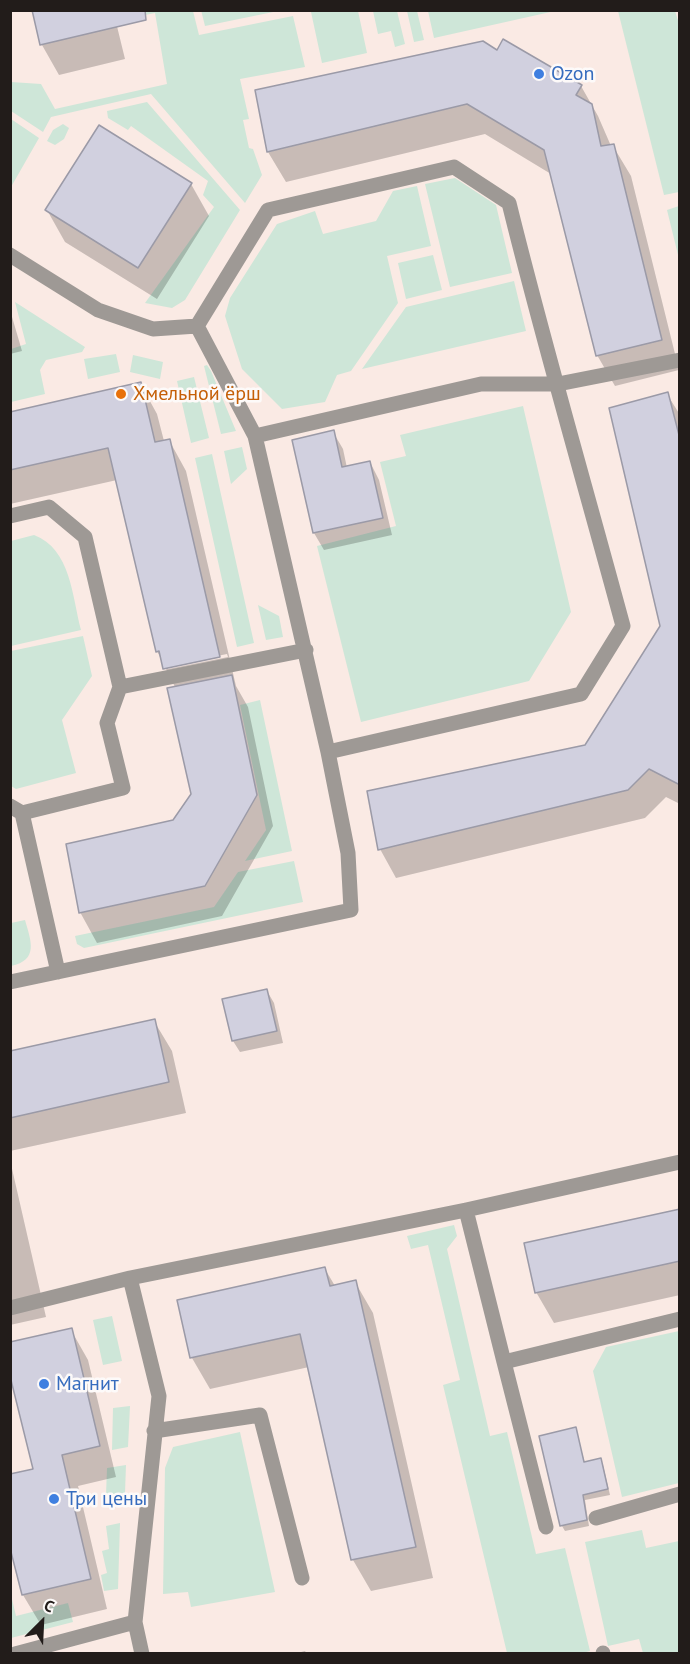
<!DOCTYPE html>
<html>
<head>
<meta charset="utf-8">
<style>
	body { margin:0 }
	#map { position:relative; width:690px; height:1664px; overflow:hidden; background:#faeae4; font-family:"PT Sans",sans-serif }
	canvas { display:block }
	.frame { position:absolute; inset:0; border:12px solid #221c1a; pointer-events:none }
	.north { position:absolute; left:12px; top:1592px; width:60px; height:60px; -webkit-text-stroke:4px #fdfaf9; paint-order:stroke; rotate:24deg; font-size:16px; font-weight:700; line-height:24px; text-align:center; color:#221c1a }
	.north::after { content:''; display:block; margin:auto; width:21px; height:27px; background:#221c1a; clip-path:polygon(50% 0,100% 100%,50% 72%,0 100%) }
</style>
</head>
<body>
<div id="map">
<canvas width="690" height="1664"></canvas>
<div class="frame"></div>
<div class="north">С</div>
</div>
<script>
const c = document.querySelector('canvas').getContext('2d');
c.lineJoin = 'round';
function fillPath(path, color) { c.fillStyle = color; c.fill(path, 'evenodd'); }
function strokePath(path, color, width, dash) { c.strokeStyle = color; c.lineWidth = width; c.lineCap = dash ? 'butt' : 'round'; c.setLineDash(dash || []); c.stroke(path); }
function write(font, color, halo, rows, align = 'center') {
  c.font = font + ' "PT Sans",sans-serif'; c.lineWidth = 5; c.setLineDash([]); c.textBaseline = 'middle'; c.strokeStyle = halo; c.fillStyle = color; for (const [text, x, y, turn = 0] of rows) {
    c.save(); c.translate(x, y); c.rotate((+turn || 0) * Math.PI / 180); c.textAlign = isNaN(turn) ? turn : align; if (halo) c.strokeText(text, 0, 0); c.fillText(text, 0, 0); c.restore();
  }
}
const green = new Path2D(`
	M201 10H278V11L205 26Z
	M139 11H193L199 35 293 16 305 67 240 79 249 119 243 120 249 148 253 149 262 175 245 203 151 94 51 117 43 132 11 111V82L41 84 55 109 167 84 155 13 140 16Z
	M318 11H358L367 53 322 63 311 12Z
	M373 11H397L405 44 395 47 391 31 378 34Z
	M407 11H417L424 40 414 42Z
	M428 11V10L555 11 434 38Z
	M618 11H675L680 27 679 192 664 195Z
	M147 102 240 210 185 300 172 308 145 303 214 207 203 195 208 181 131 126 128 130 108 118 107 111Z
	M11 119 39 138 11 187Z
	M63 124 69 128 64 139 55 145 47 141 53 130Z
	M455 178 496 205 512 273 450 287 425 184Z
	M417 186 431 246 387 256 398 303 351 371 337 375 325 402 282 409 242 369 225 316 230 298 277 224 315 211 323 234 376 221 393 191Z
	M679 206H680L679 259 667 210Z
	M433 255 442 290 406 299 398 263Z
	M514 281 526 331 362 369 406 307Z
	M15 302 85 347 82 352 46 360 40 370 45 394 11 402V349L26 344Z
	M116 354 120 372 88 379 84 359Z
	M133 355 163 362 160 379 130 372Z
	M207 365 211 371 236 431 221 434 204 366Z
	M194 377 209 438 191 443 177 381Z
	M523 406 571 612 529 681 361 722 317 546 396 526 380 462 406 456 400 435Z
	M242 447 247 469 231 484 224 451Z
	M212 454 254 643 237 647 195 458Z
	M34 535C71 549 72 596 81 630L11 646V541Z
	M258 605 279 616 283 637 266 640Z
	M83 636 92 676 62 720 76 773 16 789 11 786V651Z
	M260 700 292 851 245 861 266 830 240 705Z
	M294 861 303 902 84 948 77 944 75 936 214 907 238 872Z
	M25 920C31 941 39 960 11 966V923Z
	M454 1225 457 1236 447 1249 490 1436 507 1432 536 1554 565 1548 590 1651 579 1654 507 1653 443 1385 460 1380 428 1245 411 1249 407 1236Z
	M112 1316 122 1361 103 1365 93 1320Z
	M679 1331V1483L622 1497 593 1371 606 1347Z
	M130 1406 128 1447 112 1450 113 1408Z
	M240 1432 275 1592 191 1607 188 1592 163 1594 165 1468 173 1447Z
	M126 1465 125 1493 106 1495 107 1468Z
	M120 1523 118 1589 104 1591 101 1575 107 1573 102 1551 109 1549 106 1526Z
	M642 1530 646 1548 679 1541V1653H643L639 1639 608 1646 585 1542Z
	M11 1595 16 1616 68 1603 73 1622 11 1638Z`);
const shadow = new Path2D(`
	M113 10 125 59 59 75 42 45Z
	M498 53 581 86 598 116 611 146H613L631 176 679 370 615 386 597 355 551 174 485 134 286 182 268 152Z
	M191 184 209 216 157 299 65 242 47 210Z
	M10 310 22 351 10 354Z
	M140 383 157 414 164 441 169 440 186 471 236 686 248 707 273 826 222 916 97 943 80 912 174 822 193 794 175 687 157 651 117 480 10 504V413ZM227 654 228 657 168 669V666Z
	M667 394 680 415V804L666 797 645 818 396 878 380 849 586 746 661 626Z
	M333 432 343 449 347 468 370 462 379 480 392 535 324 550 314 533Z
	M267 991 274 1003 283 1043 240 1052 233 1041Z
	M154 1021 172 1051 186 1113 10 1151V1053Z
	M10 1160 46 1317 10 1325Z
	M680 1210V1295L554 1323 536 1292Z
	M325 1269 335 1286 355 1282 373 1313 433 1578 371 1591 353 1560 309 1367 210 1389 192 1358Z
	M71 1330 88 1360 116 1477 78 1486 107 1609 41 1625 23 1595 10 1541 34 1470Z
	M575 1429 585 1463 600 1460 603 1465 610 1495 585 1500 589 1526 565 1531 562 1526Z
	M305 1651 307 1654H293Z`);
const building = new Path2D(`
	M32 10H145L146 20 40 45Z
	M503 39 582 85 576 95 592 104 601 146 614 144 662 340 596 356 544 150 467 104 267 152 255 90 483 41 497 50Z
	M99 125 192 183 138 268 45 210Z
	M141 382 155 442 170 439 220 657 163 669 159 651 156 652 108 448 10 470V412Z
	M668 392 680 439V785L649 769 628 790 378 850 367 791 585 745 660 626 609 408Z
	M334 430 342 467 370 461 383 518 313 533 292 440Z
	M232 675 257 795 205 886 79 913 66 844 173 820 191 794 167 688Z
	M267 989 277 1031 232 1041 222 999Z
	M155 1019 169 1082 10 1118V1051Z
	M680 1209V1261L535 1293 524 1243Z
	M325 1267 330 1286 356 1280 416 1547 351 1560 300 1334 190 1358 177 1300Z
	M72 1328 100 1446 62 1455 91 1579 22 1595 10 1548V1474L33 1469 10 1376V1342Z
	M576 1427 584 1462 601 1458 608 1489 583 1495 587 1520 560 1526 539 1436Z`);
const lane = new Path2D(`
	M10 255 98 310 153 329 197 326
	M255 436 197 326 268 210 454 167 509 203C544 345 585 485 623 626L581 694 328 752
	M10 516 49 507 85 537 120 687 107 723 123 788 22 813 10 806
	M120 687 306 650
	M22 813 58 972
	M10 982 351 910 348 853 328 752 255 436 481 384H558L680 360
	M466 1210 504 1362 680 1319
	M130 1278 159 1396 135 1622
	M10 1308 130 1278 466 1210 680 1162
	M504 1362 546 1527
	M154 1431 260 1415 302 1578
	M596 1518 680 1494
	M603 1653V1654
	M15 1654 135 1622 142 1654`);
const markers = [
	[539,74,6,"#3f7fe0"],
	[121,394,6,"#e8710a"],
	[44,1384,6,"#3f7fe0"],
	[54,1499,6,"#3f7fe0"]
];
const shopNames = [
	["Ozon",551,74],
	["Магнит",56,1384],
	["Три цены",66,1499]
];
const foodNames = [
	["Хмельной ёрш",133,394]
];
fillPath(green, '#cee6d8');
fillPath(shadow, '#0003');
fillPath(building, '#d1d0df');
strokePath(building, '#9b9aa7', 1.5);
strokePath(lane, '#9e9995', 15);
for (const [x, y, r, color] of markers) { const dot = new Path2D(); dot.arc(x, y, r, 0, 2 * Math.PI); c.fillStyle = color; c.fill(dot); strokePath(dot, '#fdfaf9', 2); }
write('20px', '#366cbe', '#fdfaf9', shopNames, 'left');
write('20px', '#c56008', '#fdfaf9', foodNames, 'left');
</script>
</body>
</html>
